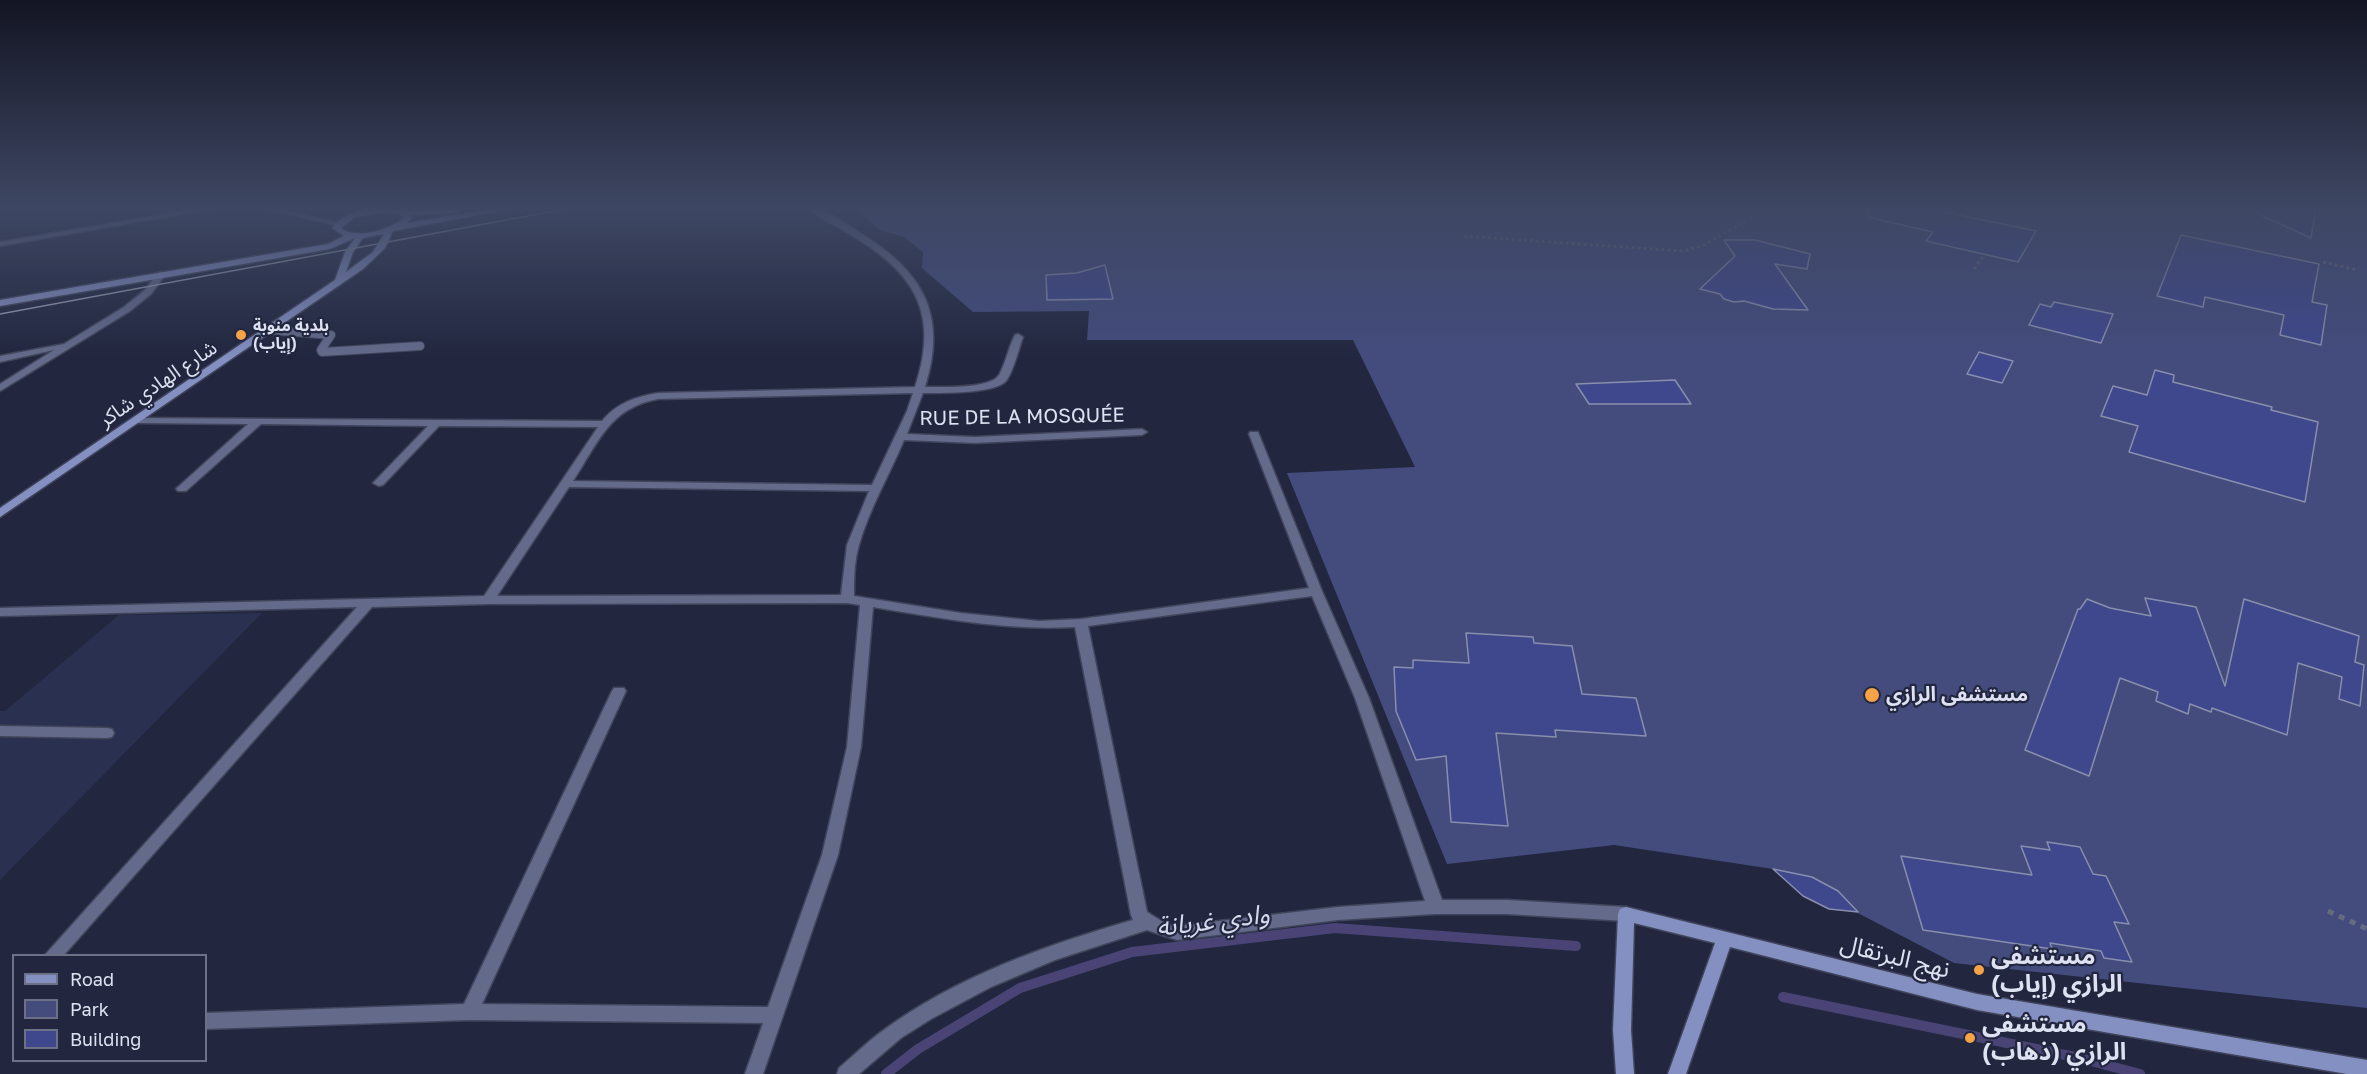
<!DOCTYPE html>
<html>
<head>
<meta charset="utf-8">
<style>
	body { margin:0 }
	#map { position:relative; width:2367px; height:1074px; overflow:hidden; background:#22273f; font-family:"Golos Text",sans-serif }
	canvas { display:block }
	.legend { position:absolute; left:12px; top:954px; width:195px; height:108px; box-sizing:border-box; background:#22273f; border:2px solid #6d7186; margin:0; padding:8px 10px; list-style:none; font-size:18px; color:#dde1f1 }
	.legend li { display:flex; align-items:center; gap:12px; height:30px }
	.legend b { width:30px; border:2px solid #6d7186 }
</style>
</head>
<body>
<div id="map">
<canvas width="2367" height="1074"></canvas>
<ul class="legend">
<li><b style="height:8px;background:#848fc2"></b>Road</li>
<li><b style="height:16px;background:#434c7d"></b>Park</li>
<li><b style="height:16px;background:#3f488d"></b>Building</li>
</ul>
</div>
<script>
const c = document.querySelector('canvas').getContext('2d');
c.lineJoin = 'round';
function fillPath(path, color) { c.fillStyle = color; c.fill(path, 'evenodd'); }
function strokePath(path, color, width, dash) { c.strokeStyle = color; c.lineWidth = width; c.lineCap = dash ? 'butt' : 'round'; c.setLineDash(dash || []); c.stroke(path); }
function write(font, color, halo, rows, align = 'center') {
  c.font = font + ' "Golos Text","Noto Sans Arabic",sans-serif'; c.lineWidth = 4.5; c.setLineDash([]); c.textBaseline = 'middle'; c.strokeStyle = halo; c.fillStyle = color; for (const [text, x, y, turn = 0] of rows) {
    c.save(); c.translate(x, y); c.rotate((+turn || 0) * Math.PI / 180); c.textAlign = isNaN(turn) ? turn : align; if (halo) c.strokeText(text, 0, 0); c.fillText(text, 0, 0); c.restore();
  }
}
const built = new Path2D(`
	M262 613 0 880V711H5L119 615Z`);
const green = new Path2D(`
	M854 208H2367V1008L1954 963 1773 869 1614 845 1447 864 1287 473 1415 467 1353 340H1087L1089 311 973 312 922 268 923 252 904 237 880 230Z`);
const stream = new Path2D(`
	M1783 997 2080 1058 2140 1074
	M886 1074 918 1049 1020 988 1132 952 1335 928 1576 946`);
const building = new Path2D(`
	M1868 208H1925L2036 231 2018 262 1926 241 1933 232 1867 217Z
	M2245 208H2316L2311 238Z
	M2181 235 2319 264 2312 302 2327 305 2321 345 2280 335 2284 315 2205 297 2203 307 2157 296Z
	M1724 240H1755L1810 254 1807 269 1775 264 1808 310 1773 309 1744 301 1734 302 1724 299 1720 294 1700 289 1735 256Z
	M1105 265 1113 299 1047 300 1046 275 1077 273Z
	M2054 302 2113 314 2101 343 2029 325 2040 304 2051 307Z
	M1979 352 2013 361 2002 383 1967 374Z
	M2155 370 2174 375 2173 382 2272 407 2271 410 2318 422 2305 502 2129 452 2138 426 2101 416 2113 386 2147 395Z
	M1675 380 1691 404H1589L1576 384Z
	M2145 598 2196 607 2225 686 2244 599 2359 636 2355 662 2364 665 2360 706 2339 699 2342 677 2298 663 2287 735 2212 708 2211 712 2190 704 2188 714 2156 701 2158 692 2120 678 2089 776 2025 750 2078 609H2080L2087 599 2110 608 2151 616Z
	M1466 633 1533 637 1534 643 1572 646 1582 694 1636 698 1646 736 1555 730 1556 737 1496 733 1508 826 1451 822 1446 756 1416 760 1396 711 1394 667 1413 668V660L1469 663Z
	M2047 842 2080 847 2093 874 2106 876 2129 924 2114 922 2132 962 2104 958 2101 951 2050 943 2052 949 1923 930 1901 856 2032 875 2021 846 2050 850Z
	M1773 869 1812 877 1838 891 1858 912 1829 909 1803 896Z`);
const pathFar1 = new Path2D(`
	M1464 236 1682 251 1702 246 1753 217
	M2323 262 2357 270
	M1974 269 1984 255`);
const path = new Path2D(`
	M2328 911 2367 929`);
const lane = new Path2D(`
	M269 330 331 335 321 350 322 352 420 346`);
const street = new Path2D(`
	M199 208H219L0 246V242Z
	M262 208H278L342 224 338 226Z
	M408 208H422L403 214 399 212Z
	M808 208C825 208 843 222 857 231 920 269 949 312 925 387 941 387 990 389 999 375 1006 363 1008 348 1015 335L1018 334 1023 337C1019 348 1013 373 1006 381 994 394 941 393 923 393L907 434 975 437 1142 429 1147 432 1142 435 975 443 904 440C889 476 870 507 859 545 854 562 854 579 854 596L961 613 1039 621 1081 619 1309 588 1249 434 1250 432H1258L1322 591 1369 698 1442 900H1507L1626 907 1632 909 1634 914 1632 919 1626 921 1507 914H1435L1338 920 1177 940 1147 930 1055 960 991 987 931 1019 901 1038 859 1074H837L839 1068C853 1056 866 1043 881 1032 955 977 1046 945 1133 920L1131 915 1075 627C1007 631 940 618 873 607L861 747 838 855 763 1074H745L763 1023 469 1020 206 1029V1013L464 1004 612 691 614 688H624L626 691 482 1004 768 1007 822 855 847 747 860 605 847 603 488 604 372 607 63 956H44L357 607 0 616V608L484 596 598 427 439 426 383 485 379 486 373 483 375 481 428 426 261 424 186 491H178L176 489 178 487 248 424 138 423 133 420 134 418 602 421C617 403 635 397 658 393L915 387C938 319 919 277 859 240 843 229 823 221 808 208ZM913 393 907 411 872 485 573 481C598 443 609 408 658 399ZM569 487 869 491 847 545 841 595 497 596ZM1312 596 1355 698 1425 901 1338 907 1177 926 1163 922 1147 912 1088 626Z
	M161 272 165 275 151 294 130 311 0 391V384L54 350 0 362V356L64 344 124 307 145 290 158 273Z
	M0 726 107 728 112 729 114 733 112 737 107 738 0 736Z`);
const secondary = new Path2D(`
	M393 208 406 211 456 209 460 211 456 213 410 215 412 218 407 223 496 208H516L393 231 385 248 363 269 0 517V508L335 280 345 252 355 238 330 249 0 306V300L328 244 344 236 332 228C347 209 371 208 393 208ZM388 212 400 214 404 218C389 230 357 240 341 228L355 217ZM384 234 373 252 346 272 353 252 363 238Z
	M1626 907 1977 994 2367 1060V1074H2347L1977 1010 1730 947 1686 1074H1668L1715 943 1634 923 1631 1030 1634 1074H1616L1613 1030 1618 914 1620 909Z`);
const tram = new Path2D(`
	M0 314 571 208`);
const markers = [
	[241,335,6,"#f6a247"],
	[1872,695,8,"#f6a247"],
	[1979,970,6,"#f6a247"],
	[1970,1038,6,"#f6a247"]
];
const farPoinames = [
	["بلدية منوبة",253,326],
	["(إياب)",253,344]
];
const streetNames = [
	["شارع الهادي شاكر",158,384,-34],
	["RUE DE LA MOSQUÉE",1022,417,-1]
];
const poiNames = [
	["مستشفى الرازي",1886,695]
];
const nearPoinames = [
	["مستشفى",1991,956],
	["الرازي (إياب)",1991,984],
	["مستشفى",1982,1024],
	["الرازي (ذهاب)",1982,1052]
];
const nearStreetnames = [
	["نهج البرتقال",1895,957,14]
];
const nearWaternames = [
	["وادي غريانة",1213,921,-7]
];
fillPath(built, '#2a304f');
fillPath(green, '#434c7d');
strokePath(stream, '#494475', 10);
fillPath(building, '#3f488d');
strokePath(building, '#888fad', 1.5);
strokePath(lane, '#40455b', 10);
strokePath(street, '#40455b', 3);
strokePath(secondary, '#40455b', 3);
strokePath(pathFar1, '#666b80', 3, [3, 3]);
strokePath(path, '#666b80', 5, [6, 6]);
strokePath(lane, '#636a8a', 8);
fillPath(street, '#636a8a');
fillPath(secondary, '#848fc2');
strokePath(tram, '#959aad', 1.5);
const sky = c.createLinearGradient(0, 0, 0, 359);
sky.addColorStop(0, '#131523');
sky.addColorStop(0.58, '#3e4763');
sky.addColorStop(1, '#3e476300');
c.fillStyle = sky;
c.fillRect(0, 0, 2367, 359);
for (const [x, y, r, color] of markers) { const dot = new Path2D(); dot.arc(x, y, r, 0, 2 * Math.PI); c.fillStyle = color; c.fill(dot); strokePath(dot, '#22273f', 2); }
write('bold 16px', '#dde1f1', '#22273f', farPoinames, 'left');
write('20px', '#dde1f1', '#22273f', streetNames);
write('bold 20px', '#dde1f1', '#22273f', poiNames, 'left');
write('bold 24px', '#dde1f1', '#22273f', nearPoinames, 'left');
write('24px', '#dde1f1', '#22273f', nearStreetnames);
write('italic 26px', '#d4d9ed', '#22273f', nearWaternames);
</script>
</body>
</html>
